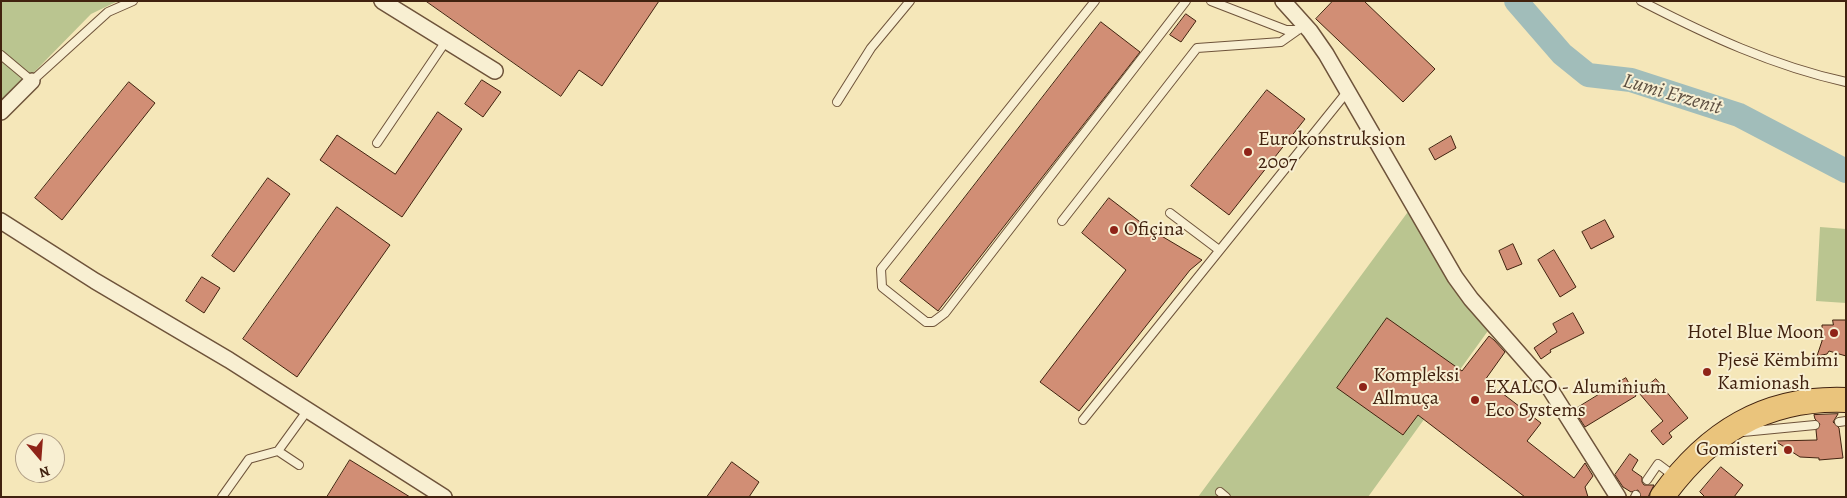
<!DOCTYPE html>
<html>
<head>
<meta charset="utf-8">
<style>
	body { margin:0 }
	#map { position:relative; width:1847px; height:498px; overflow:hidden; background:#f5e7b9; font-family:Alegreya,serif }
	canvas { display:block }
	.frame { position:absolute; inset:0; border:2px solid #41220f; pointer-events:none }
	.north { position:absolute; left:15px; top:433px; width:50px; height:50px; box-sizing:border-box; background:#f8efd2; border:1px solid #af9d84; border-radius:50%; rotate:162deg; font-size:14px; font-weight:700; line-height:20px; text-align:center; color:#41220f }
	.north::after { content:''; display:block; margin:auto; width:18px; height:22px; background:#8f2418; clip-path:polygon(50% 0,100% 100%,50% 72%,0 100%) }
</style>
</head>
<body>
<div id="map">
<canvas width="1847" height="498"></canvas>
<div class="frame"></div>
<div class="north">N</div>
</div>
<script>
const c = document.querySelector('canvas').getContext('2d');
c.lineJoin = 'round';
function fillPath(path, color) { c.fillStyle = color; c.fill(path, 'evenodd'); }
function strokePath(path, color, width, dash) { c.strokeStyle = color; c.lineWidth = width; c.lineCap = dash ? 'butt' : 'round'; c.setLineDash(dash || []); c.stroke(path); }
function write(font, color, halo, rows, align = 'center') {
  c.font = font + ' Alegreya,serif'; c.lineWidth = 4; c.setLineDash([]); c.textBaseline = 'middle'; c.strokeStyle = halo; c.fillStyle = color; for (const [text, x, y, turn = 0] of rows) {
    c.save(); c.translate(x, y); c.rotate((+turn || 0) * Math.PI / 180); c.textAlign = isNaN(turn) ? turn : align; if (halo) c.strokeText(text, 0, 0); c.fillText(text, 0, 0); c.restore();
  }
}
const green = new Path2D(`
	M1 1H118L91 14 1 106Z
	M1410 209 1490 328 1368 497H1198Z
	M1820 227 1846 229V303L1816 301Z`);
const river = new Path2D(`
	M1516 1 1562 54 1588 75 1631 80 1739 115 1846 171`);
const building = new Path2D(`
	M426 1H659L602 86 579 70 561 96Z
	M1333 1H1364L1435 69 1403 102 1316 19Z
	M1186 14 1196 21 1181 42 1170 35Z
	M1101 22 1140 52 938 311 900 281Z
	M482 80 501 92 483 117 465 104Z
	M129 82 155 103 62 220 35 198Z
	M1267 90 1305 119 1229 215 1191 186Z
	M438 112 462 129 402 217 320 160 337 135 395 174Z
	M1451 136 1456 148 1435 160 1429 149Z
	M268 178 290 194 234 272 212 256Z
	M1109 198 1148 228 1202 260 1190 270 1079 411 1040 382 1126 270 1082 233Z
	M337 207 390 245 297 377 243 339Z
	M1605 220 1614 237 1591 249 1582 232Z
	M1513 244 1522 264 1507 270 1499 251Z
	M1554 250 1576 287 1560 297 1538 260Z
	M202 277 220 288 204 313 186 301Z
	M1573 313 1584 333 1550 350 1551 352 1541 359 1534 348 1557 332 1553 324Z
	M1387 318 1462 371 1489 336 1494 340 1505 352 1485 380 1541 423 1527 441 1574 478 1585 463 1593 476 1585 487 1588 497H1525L1418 415 1403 435 1337 388Z
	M1833 320H1846V356L1829 351 1827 354 1817 356 1822 341V325H1833Z
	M1626 378 1636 396 1585 427 1574 410Z
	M1656 379 1688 418 1669 433 1672 437 1663 445 1651 431 1663 421 1639 393Z
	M1838 414 1833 422 1839 428 1843 458 1819 460V458L1800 457 1775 441 1817 440 1816 430 1820 424 1815 419 1814 415Z
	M1630 454 1638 460 1632 470 1642 477V482L1644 485H1654L1648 497H1641L1638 490 1631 492 1623 487 1615 475Z
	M350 460 410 497H327Z
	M732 462 759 482 749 497H707Z
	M1721 467 1743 485 1734 497H1705L1700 492Z`);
const lane = new Path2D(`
	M1095 1 881 269 882 287 926 322H933L945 313 1186 1
	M1211 1 1286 30H1298
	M1641 1C1707 35 1773 66 1846 82
	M1 55 32 81 108 12 133 1
	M837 102 871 48 910 1
	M377 143 446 41
	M1170 213 1219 250
	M1062 221 1197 48 1281 42 1298 30
	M1083 420 1347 92
	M1839 422 1846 421
	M1743 432 1815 425
	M299 465 278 451 307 411
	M1647 480 1658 464 1674 476
	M1220 492 1226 497
	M222 497 249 459 278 451
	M1635 497 1636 495`);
const street = new Path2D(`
	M382 1 495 71
	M1283 1 1310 31 1326 54 1455 277 1471 299 1550 389 1618 497
	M1 112 32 81
	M1 221 95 281 229 360 444 497`);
const primary = new Path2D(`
	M1662 497C1708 433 1765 397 1846 400`);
const markers = [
	[1248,152,5,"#8f2418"],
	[1114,230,5,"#8f2418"],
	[1834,333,5,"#8f2418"],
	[1707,372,5,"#8f2418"],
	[1363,387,5,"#8f2418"],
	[1475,400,5,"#8f2418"],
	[1788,450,5,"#8f2418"]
];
const poiNames = [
	["Eurokonstruksion",1258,140],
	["2007",1258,163],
	["Ofiçina",1124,230],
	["Hotel Blue Moon",1824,333,"right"],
	["Pjesë Këmbimi",1717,361],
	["Kamionash",1717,384],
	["Kompleksi",1373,376],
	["Allmuça",1373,399],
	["EXALCO - Aluminium",1485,388],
	["Eco Systems",1485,411],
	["Gomisteri",1778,450,"right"]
];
const waterNames = [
	["Lumi Erzenit",1672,95,16]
];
fillPath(green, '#bac590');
strokePath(river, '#a1bdba', 24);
fillPath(building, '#d18e75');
strokePath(building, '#41220f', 1);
strokePath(lane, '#6e533a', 10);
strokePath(street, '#6e533a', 18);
strokePath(primary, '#41220f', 26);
strokePath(lane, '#f8efd2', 8);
strokePath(street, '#f8efd2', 15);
strokePath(primary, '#eac47c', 24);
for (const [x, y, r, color] of markers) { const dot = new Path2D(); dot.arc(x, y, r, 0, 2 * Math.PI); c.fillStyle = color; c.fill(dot); strokePath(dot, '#f8efd2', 2); }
write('20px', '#41220f', '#f8efd2', poiNames, 'left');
write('italic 21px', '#5e5042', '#f8efd2', waterNames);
</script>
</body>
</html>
